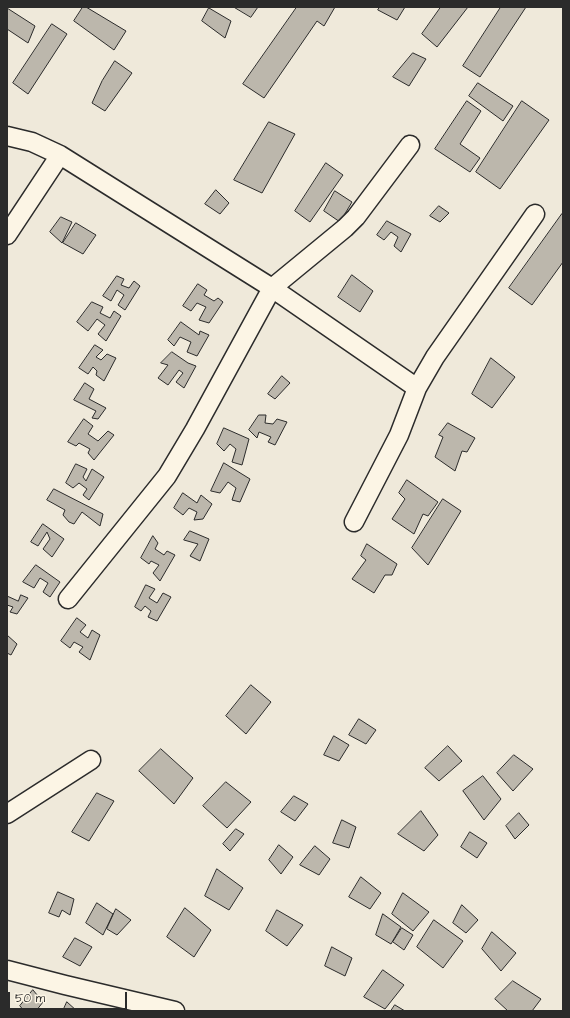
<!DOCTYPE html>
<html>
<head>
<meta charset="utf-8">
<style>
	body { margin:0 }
	#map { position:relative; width:570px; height:1018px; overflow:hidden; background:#efe9da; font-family:"Architects Daughter",sans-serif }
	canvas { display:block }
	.frame { position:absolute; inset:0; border:8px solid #2b2b2b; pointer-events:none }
	.scale { position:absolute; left:8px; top:992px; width:119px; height:18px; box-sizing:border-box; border:2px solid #2b2b2b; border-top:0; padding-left:5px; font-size:12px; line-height:14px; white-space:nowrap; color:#2b2b2b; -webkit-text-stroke:3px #fcf5e5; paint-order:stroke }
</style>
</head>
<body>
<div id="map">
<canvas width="570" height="1018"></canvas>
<div class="frame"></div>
<div class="scale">50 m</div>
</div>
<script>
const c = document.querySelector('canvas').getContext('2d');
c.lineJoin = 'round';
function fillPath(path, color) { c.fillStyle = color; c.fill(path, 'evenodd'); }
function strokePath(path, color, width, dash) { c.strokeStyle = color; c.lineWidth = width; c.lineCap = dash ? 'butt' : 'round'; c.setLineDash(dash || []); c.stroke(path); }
const building = new Path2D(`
	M83 7H86L126 31 114 50 74 21Z
	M234 7H258L251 17Z
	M297 7H335L324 26 317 21 264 98 243 84Z
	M380 7H405L397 20 378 10Z
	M441 7H468L437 47 422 34Z
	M501 7H526L480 77 463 66Z
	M7 8 35 26 28 43 7 29Z
	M209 8 231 21 225 38 202 21Z
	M52 24 67 34 28 94 13 83Z
	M413 53 426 59 409 86 393 77Z
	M115 61 132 73 105 111 92 103 102 81Z
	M478 83 513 106 503 121 469 96Z
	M467 101 481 111 460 144 480 158 470 172 435 149Z
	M522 101 549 120 500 189 476 172Z
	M269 122 295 134 262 193 234 180Z
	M326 163 343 175 310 222 295 211Z
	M216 190 229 203 220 214 205 204Z
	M335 191 352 202 340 222 324 211Z
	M439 206 449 213 440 222 430 216Z
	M562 214 563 216V262L532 305 509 288Z
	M61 217 72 222 62 243 50 232Z
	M387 221 411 234 401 252 394 246 398 237 391 232 384 240 377 235Z
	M76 223 96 235 83 254 63 243Z
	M352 275 373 291 360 312 338 297Z
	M117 276 124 279 121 285 129 288 134 281 140 286 125 310 118 305 124 295 117 290 111 301 103 296Z
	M198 284 207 290 204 295 214 301 218 298 223 302 209 323 199 320 206 307 197 303 191 311 183 306Z
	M92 302 103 307 100 313 110 318 114 311 121 316 106 341 98 334 105 325 97 319 88 331 77 322Z
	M181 322 199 335 200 331 209 335 197 356 187 352 191 342 180 337 174 346 168 340Z
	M95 345 103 350 96 357 101 360 107 354 116 358 104 381 96 375 97 371 93 367 88 374 79 368Z
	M172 352 188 363 196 366 184 388 176 382 183 373 179 370 168 385 158 378 168 365 161 363Z
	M491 358 515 377 492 408 472 394Z
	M282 376 290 383 275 399 268 394Z
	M85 383 94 389 89 399 106 408 98 419 92 418 96 411 74 400Z
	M259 415H266L265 423 273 424 277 419 287 422 275 445 268 442 271 437 259 432 257 438 249 430Z
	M84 419 93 426 88 434 98 441 108 431 114 435 94 460 88 453 90 449 79 443 76 446 68 442Z
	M448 423 475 438 467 452 462 451 455 471 435 457 443 437 439 435Z
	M224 428 249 439 242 465 232 462 236 449 230 444 224 451 217 444Z
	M224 463 250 479 240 502 232 500 236 488 228 482 220 493 211 491Z
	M76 464 87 469 83 477 86 481 92 469 104 477 89 500 83 495 87 489 79 483 73 488 66 483Z
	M407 480 438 502 428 516 423 514 414 534 392 519 405 499 399 493Z
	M54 489 103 514 100 526 82 512 74 524 69 522 63 515 65 510 47 500Z
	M183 493 197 503 201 495 212 504 203 519 194 520 197 512 189 508 183 515 174 508Z
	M443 499 461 511 428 565 412 548Z
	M43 524 64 539 52 557 43 549 50 539 47 532 38 546 31 542Z
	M190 531 209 539 200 561 190 556 198 544 184 540Z
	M153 536 158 543 155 549 164 555 167 551 175 555 160 581 153 573 159 565 151 561 149 564 141 558Z
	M367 544 397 564 392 575H385L374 593 352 579 366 560 361 556Z
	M36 565 60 582 50 597 43 592 48 583 40 578 34 588 23 582Z
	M146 585 155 589 149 598 157 603 163 593 171 597 157 621 148 617 151 611 145 606 141 611 135 607Z
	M21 595 28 598 17 614 10 612 13 607 7 605V596L18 601Z
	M77 618 86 625 80 632 88 638 92 630 100 635 90 660 79 652 83 647 74 642 70 648 61 641Z
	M7 635 17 644 11 655 7 653Z
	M251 685 271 702 246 734 226 716Z
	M359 719 376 730 366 744 349 735Z
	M334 736 349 745 339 761 324 755Z
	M448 746 462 761 439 781 425 768Z
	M161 749 193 778 174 804 139 771Z
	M514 755 533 769 513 791 497 773Z
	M483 776 501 799 484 820 463 791Z
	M226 782 251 802 227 828 203 806Z
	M97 793 114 801 89 841 72 832Z
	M294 796 308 804 295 821 281 812Z
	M421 811 438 835 424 851 398 834Z
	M519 813 529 825 515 839 506 826Z
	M342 820 356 827 349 848 333 843Z
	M236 829 244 834 230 851 223 844Z
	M470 832 487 843 477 858 461 847Z
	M279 845 293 857 281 874 269 860Z
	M315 846 330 859 319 875 300 865Z
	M217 869 243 888 229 910 205 896Z
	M361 877 381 893 370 909 349 897Z
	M58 892 74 899 70 915 62 910 59 917 49 913Z
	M403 893 429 912 413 931 392 914Z
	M97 903 113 914 103 935 86 923Z
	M462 905 478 920 466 933 453 923Z
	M185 908 211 930 194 957 167 937Z
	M116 909 131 920 117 935 107 929Z
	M277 910 303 925 287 946 266 931Z
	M383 914 401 927 391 944 376 935Z
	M434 920 463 941 443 968 417 947Z
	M402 928 413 935 404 950 393 942Z
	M492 932 516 953 501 971 482 949Z
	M75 938 92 947 80 966 63 957Z
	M332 947 352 958 345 976 325 966Z
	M383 970 404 985 385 1009 364 997Z
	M513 981 541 999 532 1011H508L495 999Z
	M33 990 43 1002 36 1011H24L20 1006Z
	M67 1002 77 1011H63Z
	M395 1005 405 1011H391Z`);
const street = new Path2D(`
	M7 136 32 142 60 155 272 288 417 388
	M7 235 60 155
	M354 522 399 435 417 388 435 357 535 214
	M68 599 167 476 195 429 272 288 345 228 356 217 410 145
	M7 814 91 760
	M7 970 65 985 175 1011`);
fillPath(building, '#bcb7ac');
strokePath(building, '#2b2b2b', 1);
strokePath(street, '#2b2b2b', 21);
strokePath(street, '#fcf5e5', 18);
</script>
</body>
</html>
